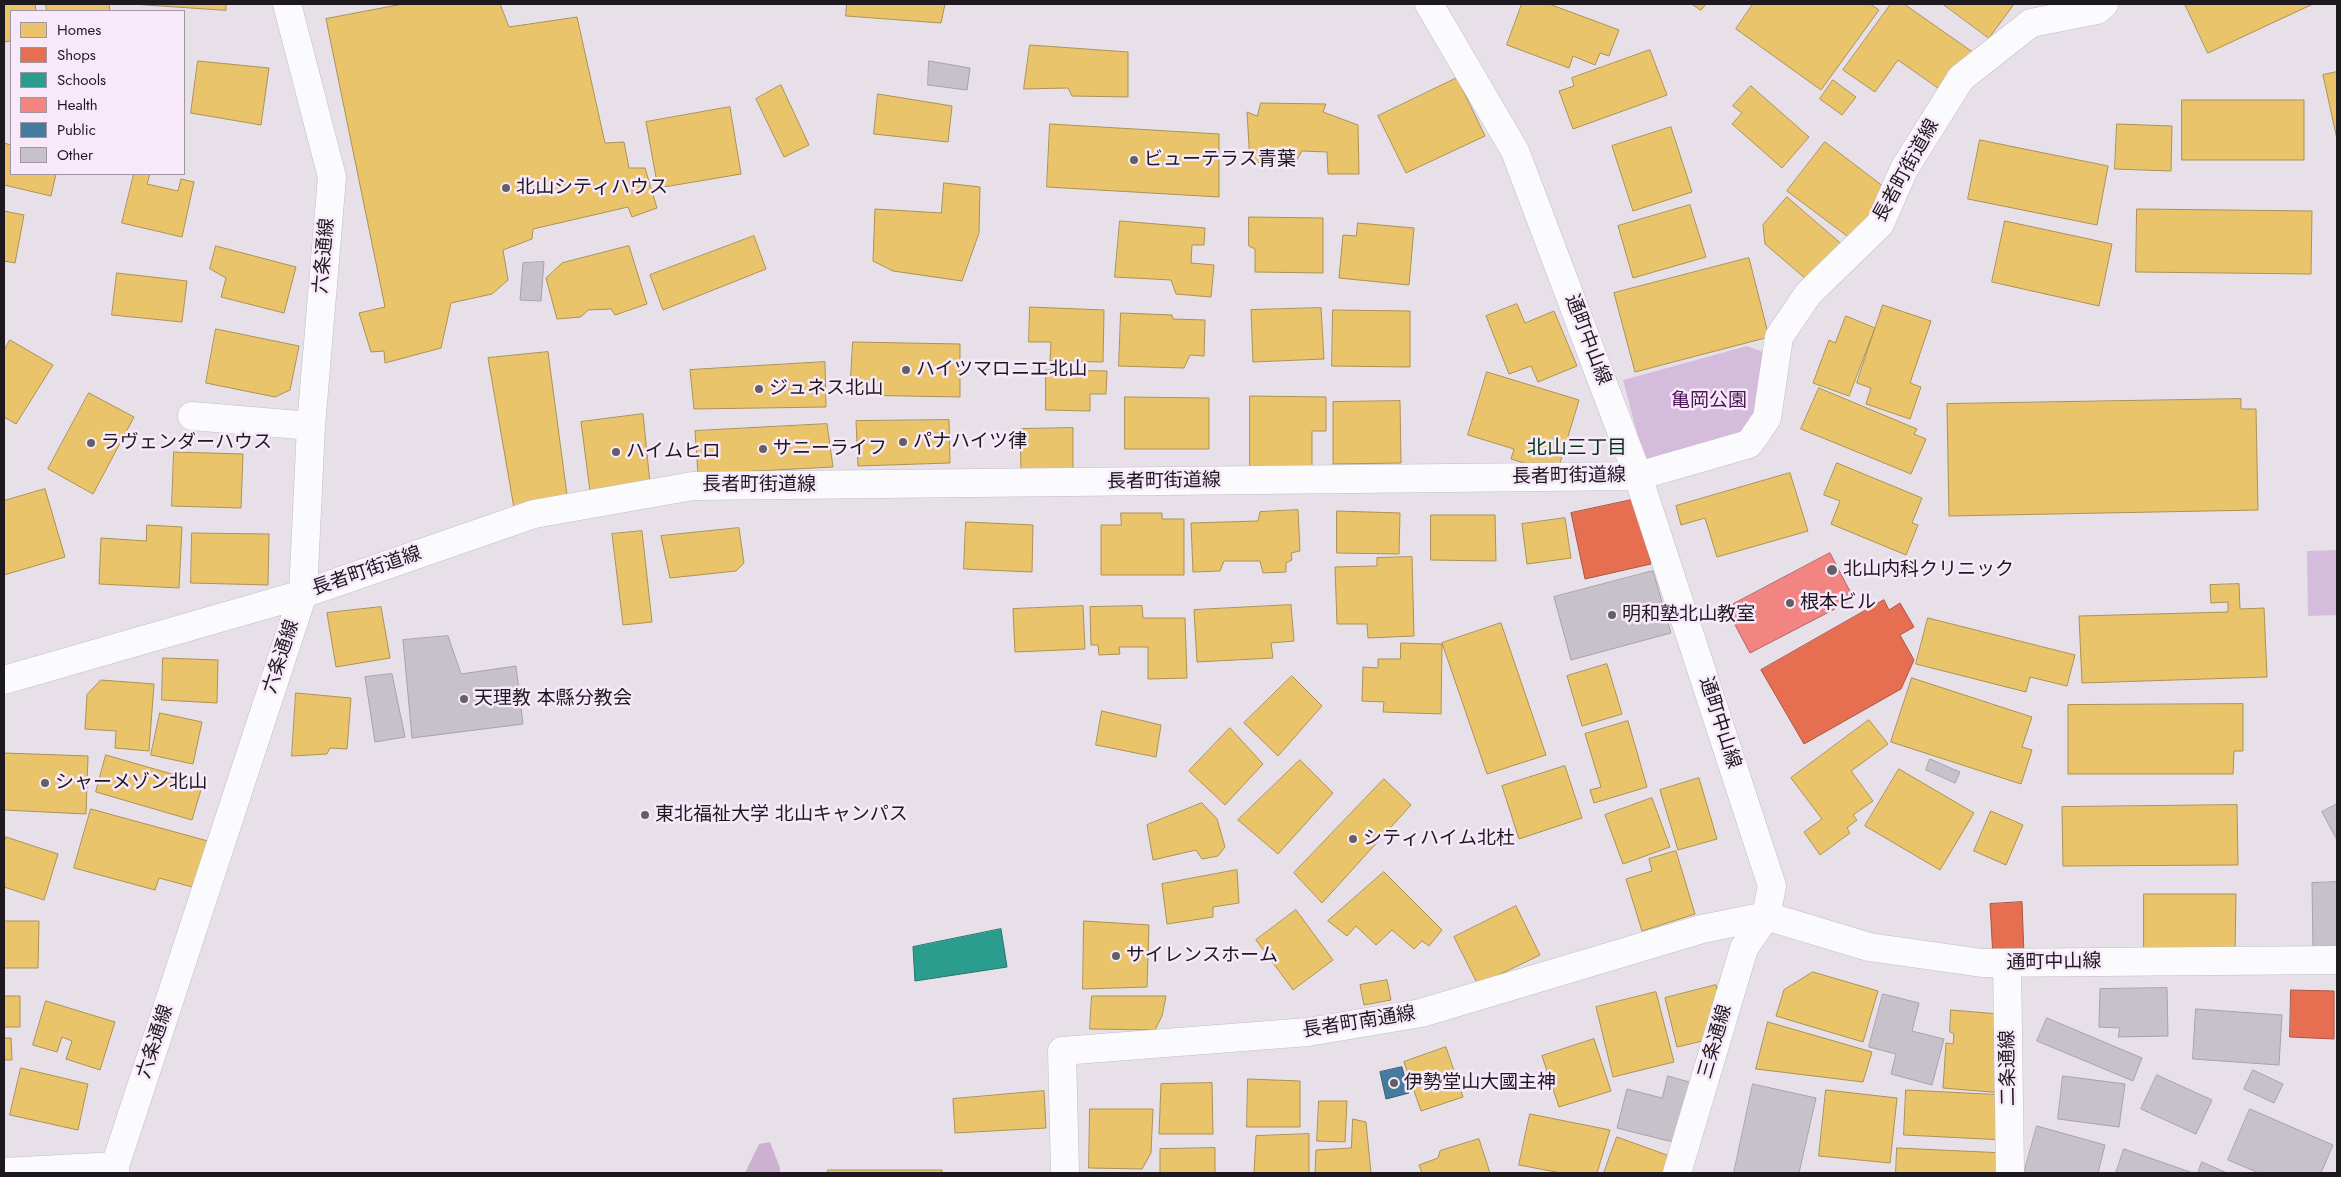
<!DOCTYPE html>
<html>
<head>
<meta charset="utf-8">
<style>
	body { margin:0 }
	#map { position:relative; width:2341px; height:1177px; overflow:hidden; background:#e7e0e9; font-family:Jost,sans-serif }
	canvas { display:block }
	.frame { position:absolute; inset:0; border:5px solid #1e191f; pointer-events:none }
	.legend { position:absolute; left:10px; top:10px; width:175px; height:165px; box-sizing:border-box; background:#f7e9fa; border:1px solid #a096a2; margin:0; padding:6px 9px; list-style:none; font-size:15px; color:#1e191f }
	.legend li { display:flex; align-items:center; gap:10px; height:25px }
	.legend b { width:25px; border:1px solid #a096a2 }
</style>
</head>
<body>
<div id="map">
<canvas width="2341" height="1177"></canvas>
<div class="frame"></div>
<ul class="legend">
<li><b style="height:14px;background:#e9c46a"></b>Homes</li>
<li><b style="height:14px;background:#e76f51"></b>Shops</li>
<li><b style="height:14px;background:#2a9d8f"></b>Schools</li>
<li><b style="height:14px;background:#f28482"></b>Health</li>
<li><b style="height:14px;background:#457b9d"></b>Public</li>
<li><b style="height:14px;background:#c7c1c9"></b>Other</li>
</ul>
</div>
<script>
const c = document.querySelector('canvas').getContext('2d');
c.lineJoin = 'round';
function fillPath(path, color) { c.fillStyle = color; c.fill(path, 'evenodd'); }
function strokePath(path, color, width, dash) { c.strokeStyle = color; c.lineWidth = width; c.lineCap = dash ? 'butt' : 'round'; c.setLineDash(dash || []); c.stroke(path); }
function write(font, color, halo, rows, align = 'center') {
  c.font = font + ' Jost,"Noto Sans JP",sans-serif'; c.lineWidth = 5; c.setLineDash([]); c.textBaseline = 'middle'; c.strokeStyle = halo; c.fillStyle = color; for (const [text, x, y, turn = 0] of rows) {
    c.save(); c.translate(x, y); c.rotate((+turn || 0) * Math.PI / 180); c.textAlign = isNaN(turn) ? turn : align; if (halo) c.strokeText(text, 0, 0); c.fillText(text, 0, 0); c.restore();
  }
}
const green = new Path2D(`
	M1747 346 1766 353 1759 414 1743 436 1645 463 1623 380Z
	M2337 550V615L2308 616 2307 551Z`);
const forest = new Path2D(`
	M770 1142 780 1168V1173H745L759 1144Z`);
const homes = new Path2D(`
	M4 4H35L36 11H11V41L4 42Z
	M46 4H109L110 11H47Z
	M132 4H226V10Z
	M403 4H500L509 27 577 17 605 143 624 142 629 168H645L657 208 632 217 628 207 533 229 532 239 503 250 508 280 492 294 451 303 441 348 385 363 384 351 371 352 359 313 385 307 326 19Z
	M847 4H945L941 23 846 16Z
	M1522 4H1549L1619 30 1609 56 1600 53 1595 65 1573 56 1569 68 1507 45Z
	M1692 4H1706L1701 10Z
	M1753 4H1870L1879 10 1821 90 1736 29Z
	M1891 4H1904L1974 53 1945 93 1898 60 1875 92 1843 70Z
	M1943 4H2014L1989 38Z
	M2185 4H2313L2208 53Z
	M1030 45 1128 52V97L1072 96 1068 88 1024 89Z
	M1650 50 1667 95 1573 129 1559 91 1574 86 1572 78Z
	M198 61 269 68 261 125 191 113Z
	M2337 72V139L2323 75Z
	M1457 78 1485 136 1406 173 1378 116Z
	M1833 80 1856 97 1842 115 1820 99Z
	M781 85 809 145 784 157 756 99Z
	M1751 86 1809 137 1782 168 1732 124 1742 113 1733 106Z
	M878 94 952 106 948 142 874 134Z
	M2182 100H2304V160H2182Z
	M1261 103 1326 104 1323 112 1358 125 1359 174H1328L1327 152 1302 151 1296 161 1250 163 1247 112 1257 116Z
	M730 107 741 174 658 188 646 122Z
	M1050 124 1219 134V197L1047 187Z
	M2117 124 2172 126 2171 171 2115 169Z
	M1671 127 1692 192 1633 211 1612 146Z
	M1980 140 2108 166 2097 225 1968 199Z
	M1825 142 1888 190 1851 239 1787 191Z
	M4 143 11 145V174H56L51 196 4 185Z
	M134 174H150L147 184 178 191 181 179 194 182 182 237 122 223Z
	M944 183 980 187 979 233 962 281 893 271 873 261 875 209 941 213Z
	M1787 197 1845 247 1812 284 1765 244 1763 225Z
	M1690 205 1706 257 1633 278 1618 226Z
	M2137 209 2312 211 2311 274 2136 272Z
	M4 211 24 215 15 263 4 261Z
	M1249 217 1323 218V273L1255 272V249L1249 246Z
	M1120 221 1205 228 1204 245H1192L1191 263 1214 265 1211 297 1176 294 1171 280 1115 277Z
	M2005 221 2112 244 2099 306 1992 282Z
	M1358 223 1414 228 1409 285 1339 278 1343 235 1356 236Z
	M754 236 766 269 663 310 650 275Z
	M216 246 296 267 284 313 221 297 226 278 210 269Z
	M629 246 647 304 615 315 611 309 588 310 581 317 557 319 546 278 562 263Z
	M1749 258 1769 337 1635 372 1614 293Z
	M117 273 187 281 182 322 112 315Z
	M1517 304 1525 323 1554 311 1577 366 1538 382 1531 366 1509 374 1486 316Z
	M1883 305 1931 321 1910 383 1921 387 1910 419 1866 404 1871 388 1857 383Z
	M1030 307 1104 310 1103 362 1050 361 1051 342H1029Z
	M1321 308 1324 359 1253 362 1251 310Z
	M1333 310 1410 311V367L1332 366Z
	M1121 313 1172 315 1173 319 1205 320 1204 356 1190 355 1184 368 1119 366Z
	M1846 316 1875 328 1849 396 1813 383 1829 340 1835 343Z
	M216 329 299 346 290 390 275 397 206 383Z
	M10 340 53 365 16 424 4 417V351Z
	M853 342 960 344V397L850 395Z
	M548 352 567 495 514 508 488 358Z
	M825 362 826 407 694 409 690 370Z
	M1046 370 1107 371 1106 394H1090V411L1046 410Z
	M1487 372 1579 400 1557 473 1511 459 1514 449 1468 435Z
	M1819 388 1917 429 1914 434 1926 439 1911 474 1801 429Z
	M89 393 134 417 93 494 48 469Z
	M1250 396 1326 397V431H1312V471H1250Z
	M1125 397 1209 398V449H1125Z
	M2241 399V409H2256L2258 510 1949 516 1947 404Z
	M1400 401 1401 463 1333 464V402Z
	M643 414 650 483 590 491 581 422Z
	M949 420 950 463 858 466 856 421Z
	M827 424 833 467 698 474 695 431Z
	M1073 428V469L1021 470 1020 429Z
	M174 452 243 454 241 508 172 506Z
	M1837 463 1922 498 1912 523 1918 525 1906 555 1831 524 1840 501 1824 495Z
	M1790 473 1808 531 1717 557 1705 518 1681 525 1676 506Z
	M45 489 65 557 4 575V501Z
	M1298 510 1300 551 1291 553 1292 560 1286 563V572L1263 573 1260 561H1224L1220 571 1193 572 1191 523 1258 521 1260 512Z
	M1337 511 1400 513 1399 554 1337 553Z
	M1121 513H1162V519H1184V575H1101V525H1121Z
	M1431 515H1495L1496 561 1431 560Z
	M1565 518 1571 558 1527 564 1522 524Z
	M966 522 1033 525 1032 572 964 569Z
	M147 525 182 527 179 588 99 584 101 538 146 541Z
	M739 528 744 563 736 571 670 578 661 536Z
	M642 531 652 622 623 625 612 534Z
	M192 533 269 534 268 585 191 583Z
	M1412 557 1414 636 1368 638 1367 624H1337L1335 567 1377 566V558Z
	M2239 584 2240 609 2264 608 2267 677 2082 683 2079 616 2228 612V602L2211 603 2210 585Z
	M1291 605 1294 641 1271 643 1273 658 1197 662 1194 610Z
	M1083 606 1085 649 1015 652 1013 609Z
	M1142 606 1143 618H1185L1187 678 1148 679V647H1119L1120 654 1099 655 1098 645H1091L1090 607Z
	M381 607 390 658 336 667 327 613Z
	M1928 618 2075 655 2067 686 2030 677 2026 692 1916 664Z
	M1501 623 1546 755 1487 774 1442 643Z
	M1401 643 1442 644 1441 714 1383 712 1384 702 1362 701 1363 667 1378 668V659H1400Z
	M163 658 218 660 217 703 162 700Z
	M1607 664 1622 714 1582 726 1567 676Z
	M1292 676 1322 706 1278 756 1244 723Z
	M1912 678 2032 717 2022 747 2032 750 2021 784 1891 742Z
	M101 680 154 684 149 751 115 748 116 731 85 729 87 695Z
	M296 693 351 698 347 749 330 748 327 754 292 756Z
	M2243 704V751H2234L2233 774H2068V705Z
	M1102 711 1161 725 1156 757 1096 745Z
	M160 713 202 722 193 764 151 755Z
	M1869 720 1888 744 1851 771 1873 801 1853 815 1857 820 1847 828 1850 833 1820 855 1804 832 1822 819 1791 778Z
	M1628 721 1647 787 1594 803 1590 790 1601 787 1585 734Z
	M1230 728 1263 764 1225 805 1189 771Z
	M4 753 88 756 86 814 4 810Z
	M106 755 203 783 192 820 96 792Z
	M1300 760 1333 793 1278 854 1238 820Z
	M1565 766 1582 818 1519 839 1502 786Z
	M1899 769 1974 813 1940 870 1865 826Z
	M1699 778 1717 839 1678 850 1660 790Z
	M1384 779 1411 805 1322 903 1294 873Z
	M1652 798 1670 847 1623 864 1605 815Z
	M1202 803 1217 819 1225 847 1218 856 1202 859 1196 850 1153 860 1147 825Z
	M2237 805 2238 865 2063 866 2062 807Z
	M91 809 208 841 196 888 159 878 155 890 74 868Z
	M1991 811 2023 825 2006 865 1974 851Z
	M6 837 58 854 44 900 4 887V844Z
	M1676 851 1695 914 1642 931 1626 879 1652 871 1649 859Z
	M1237 870 1239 903 1213 907V917L1167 924 1162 884Z
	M1384 872 1442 930 1429 946 1422 941 1414 949 1392 930 1376 945 1356 926 1347 936 1328 921Z
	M2144 894H2236L2235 953 2144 952Z
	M1516 906 1540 955 1478 985 1454 937Z
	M1296 910 1333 960 1293 990 1256 940Z
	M4 921H39L38 968H4Z
	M1084 921 1149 925 1147 987 1083 989Z
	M1813 972 1878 991 1863 1042 1776 1016 1784 990Z
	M1387 980 1391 1000 1364 1005 1360 985Z
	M1716 985 1722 1009 1711 1039 1677 1047 1665 998Z
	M1656 992 1674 1062 1613 1077 1596 1007Z
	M4 996H20V1027H4Z
	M1092 996H1166L1162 1016 1155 1030 1090 1029Z
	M46 1001 115 1022 100 1070 66 1059 72 1041 62 1037 57 1052 33 1045Z
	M1951 1010 1999 1014 2003 1093 1943 1088 1946 1043 1953 1044 1954 1034 1950 1032Z
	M1768 1022 1872 1052 1863 1082 1756 1069Z
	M4 1038H11L12 1060H4Z
	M1594 1039 1611 1091 1559 1107 1542 1056Z
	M1446 1047 1463 1097 1421 1111 1404 1062Z
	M21 1068 88 1084 78 1130 10 1115Z
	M1248 1079 1300 1081V1127H1247Z
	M1212 1083 1213 1134H1159L1161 1084Z
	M1826 1090 1897 1098 1890 1163 1819 1156Z
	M1906 1090 2006 1095 2005 1140 1904 1135Z
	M1044 1091 1046 1128 955 1133 953 1099Z
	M1319 1101H1347L1345 1142 1317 1141Z
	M1090 1109H1153L1151 1153 1142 1169 1089 1168Z
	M1530 1114 1610 1130 1597 1173H1561L1519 1165Z
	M1353 1119 1366 1122 1371 1173H1315L1316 1150 1351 1148Z
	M1309 1134V1173H1254L1256 1136Z
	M1617 1137 1678 1159 1673 1173H1604Z
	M1479 1139 1490 1173H1422L1419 1165 1438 1158 1440 1151Z
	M1215 1148V1173H1160V1149Z
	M1897 1148 2005 1153V1173H1896Z
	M828 1170H942V1173H828Z`);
const shops = new Path2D(`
	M1636 499 1651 564 1585 579 1571 513Z
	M1884 600 1889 610 1900 603 1914 627 1900 635 1914 660 1901 689 1804 744 1761 670Z
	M2022 902 2024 955 1993 957 1990 904Z
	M2291 990 2334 991V1039L2290 1037Z`);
const schools = new Path2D(`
	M1001 929 1007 967 915 981 913 947Z`);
const health = new Path2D(`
	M1830 553 1854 599 1750 653 1726 608Z`);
const public = new Path2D(`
	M1402 1067 1409 1093 1386 1099 1380 1072Z`);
const building = new Path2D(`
	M929 61 970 68 967 90 928 85Z
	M544 262 541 301 520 300 523 263Z
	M1653 571 1671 633 1571 660 1554 597Z
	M448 636 461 674 516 666 523 724 412 738 403 640Z
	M392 674 405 737 375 742 365 677Z
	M1930 759 1960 772 1955 783 1926 770Z
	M2337 804V840L2322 812Z
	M2337 882V950L2313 951 2312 883Z
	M2167 988 2168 1036 2118 1037 2120 1028 2099 1027 2100 989Z
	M1883 994 1919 1003 1912 1031 1944 1039 1932 1085 1891 1074 1896 1054 1869 1047Z
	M2196 1009 2282 1015 2279 1065 2193 1059Z
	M2047 1018 2142 1058 2133 1081 2037 1041Z
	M2253 1070 2283 1084 2274 1103 2244 1089Z
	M2157 1075 2212 1100 2196 1134 2141 1109Z
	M1668 1076 1696 1084 1681 1144 1617 1128 1627 1089 1662 1098Z
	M2063 1076 2125 1084 2119 1127 2058 1119Z
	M1753 1084 1816 1098 1799 1173H1734Z
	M2250 1109 2333 1145 2321 1173H2259L2228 1160Z
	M2037 1126 2105 1145 2098 1173H2024Z
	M2124 1149 2193 1173H2116Z
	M2202 1162 2227 1173H2198Z`);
const minor = new Path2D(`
	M1429 4 1515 151 1638 476 1772 886 1766 916 1744 948 1677 1173
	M192 416 311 426
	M4 680 303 594 534 514 693 486 1638 476 1749 444 1767 418 1779 337 1808 294 1880 224 1904 169 1961 78 2031 23 2097 10 2104 4
	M2007 963 2010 1173
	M4 1172 115 1166
	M115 1173V1166L303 594 311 426 332 177 287 4
	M1065 1173 1062 1051 1308 1032 1421 1013 1702 929 1766 916 1869 947 1982 963 2337 960`);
const markers = [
	[1134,160,5,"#645f66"],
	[506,188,5,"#645f66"],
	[906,370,5,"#645f66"],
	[759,389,5,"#645f66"],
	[903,442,5,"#645f66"],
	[91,443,5,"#645f66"],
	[763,449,5,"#645f66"],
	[616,452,5,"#645f66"],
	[1832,570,6,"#645f66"],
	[1790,603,5,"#645f66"],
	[1612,615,5,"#645f66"],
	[464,699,5,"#645f66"],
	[45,783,5,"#645f66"],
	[645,815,5,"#645f66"],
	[1353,839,5,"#645f66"],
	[1116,956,5,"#645f66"],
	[1394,1083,5,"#645f66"]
];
const poiNames = [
	["ビューテラス青葉",1144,160],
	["北山シティハウス",516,188],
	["ハイツマロニエ北山",916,370],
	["ジュネス北山",769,389],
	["パナハイツ律",913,442],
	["ラヴェンダーハウス",101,443],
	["サニーライフ",773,449],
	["ハイムヒロ",626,452],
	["北山内科クリニック",1843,570],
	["根本ビル",1800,603],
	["明和塾北山教室",1622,615],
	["天理教 本縣分教会",474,699],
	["シャーメゾン北山",55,783],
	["東北福祉大学 北山キャンパス",655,815],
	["シティハイム北杜",1363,839],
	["サイレンスホーム",1126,956],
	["伊勢堂山大國主神",1404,1083]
];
const streetNames = [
	["長者町街道線",1907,171,-61],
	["六条通線",325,256,-85],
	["通町中山線",1587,340,69],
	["長者町街道線",1569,477,-1],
	["長者町街道線",1164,482,-1],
	["長者町街道線",759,485],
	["長者町街道線",367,572,-19],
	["六条通線",282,657,-72],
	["通町中山線",1719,723,72],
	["通町中山線",2054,963,-1],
	["長者町南通線",1359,1023,-9],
	["六条通線",156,1042,-72],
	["三条通線",1716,1042,-74],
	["二条通線",2009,1068,-91]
];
const parkNames = [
	["亀岡公園",1709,401]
];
const neighbourhoodNames = [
	["北山三丁目",1577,449]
];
fillPath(green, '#d6bcdc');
fillPath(forest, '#ccb1d1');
fillPath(homes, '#e9c46a');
strokePath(homes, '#ac9154', 1);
fillPath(shops, '#e76f51');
strokePath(shops, '#ab5542', 1);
fillPath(schools, '#2a9d8f');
strokePath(schools, '#26756d', 1);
fillPath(health, '#f28482');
strokePath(health, '#b26464', 1);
fillPath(public, '#457b9d');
strokePath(public, '#395e77', 1);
fillPath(building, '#c7c1c9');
strokePath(building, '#a7a2a9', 1);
strokePath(minor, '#c2bdc4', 29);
strokePath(minor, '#fbfafc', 28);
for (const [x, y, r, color] of markers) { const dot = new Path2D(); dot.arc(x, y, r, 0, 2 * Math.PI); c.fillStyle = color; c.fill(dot); strokePath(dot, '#f7e9fa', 2); }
write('19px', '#1e191f', '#f7e9fa', poiNames, 'left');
write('19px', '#1e191f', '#f7e9fa', streetNames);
write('19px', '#4b1555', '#f7e9fa', parkNames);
write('20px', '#003513', '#f7e9fa', neighbourhoodNames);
</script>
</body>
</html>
